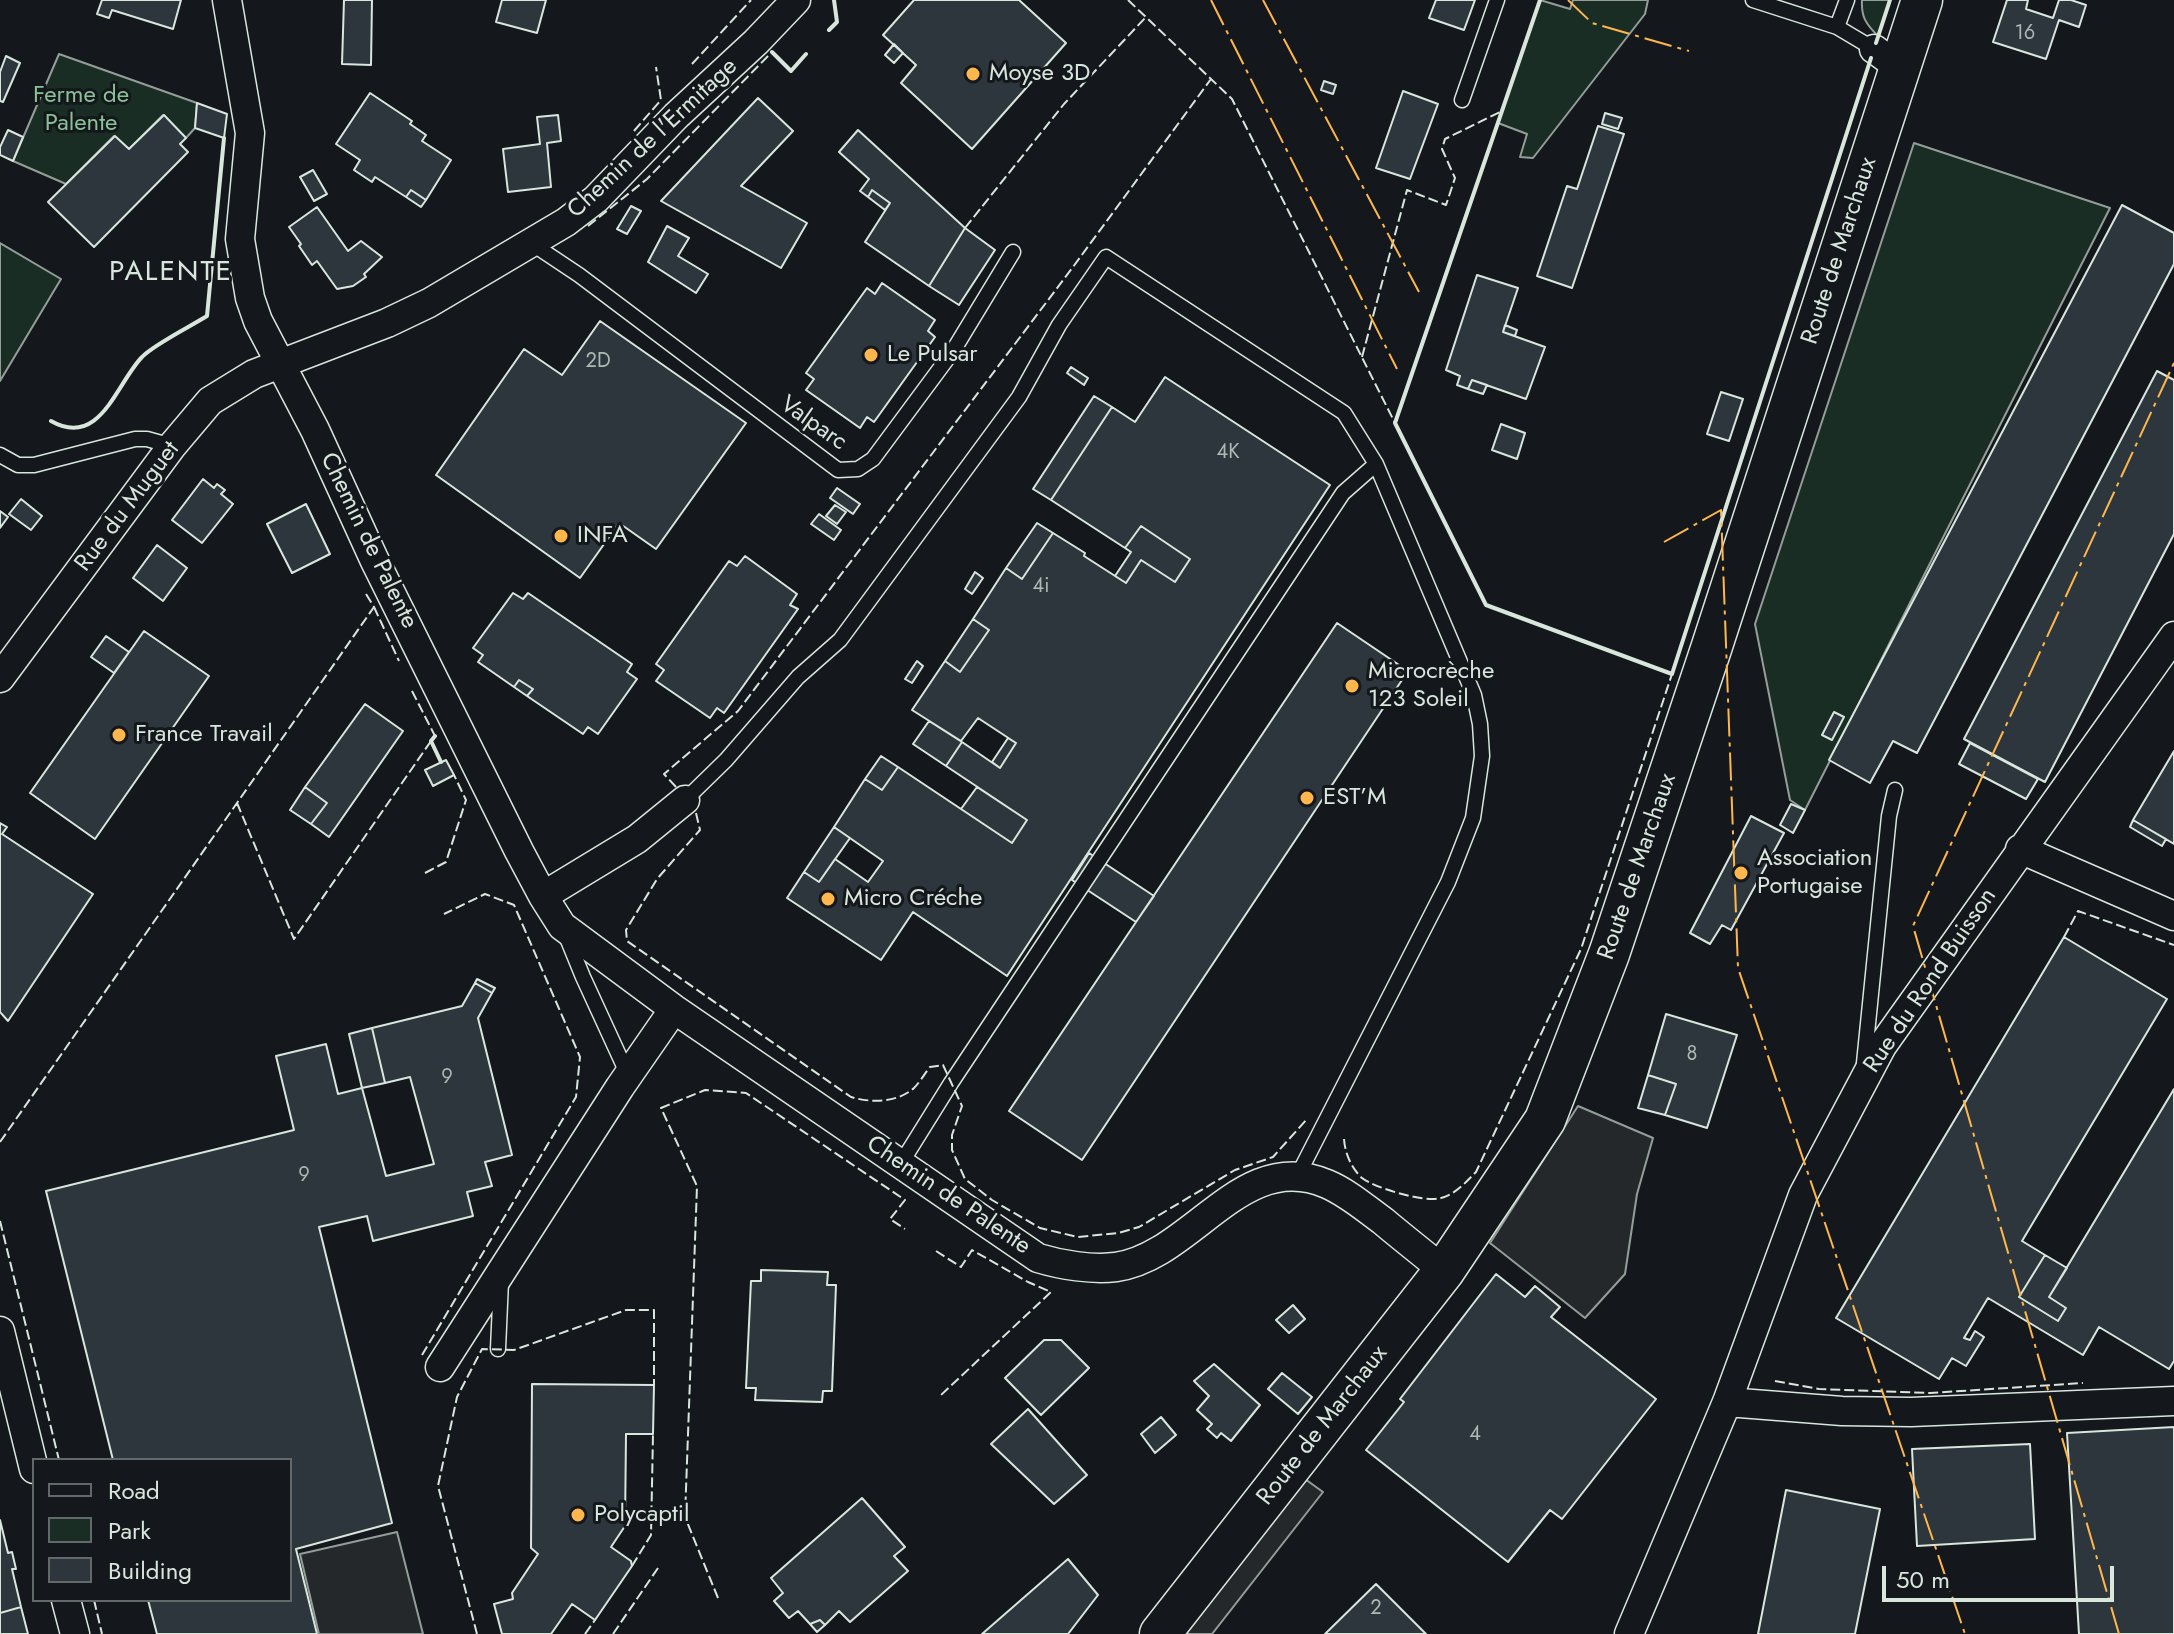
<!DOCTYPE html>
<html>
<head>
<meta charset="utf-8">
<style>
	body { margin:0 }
	#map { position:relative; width:2174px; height:1634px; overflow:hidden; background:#14181c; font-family:Jost,sans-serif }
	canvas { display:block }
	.legend { position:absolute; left:32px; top:1458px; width:260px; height:144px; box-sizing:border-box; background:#14181c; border:2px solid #626a69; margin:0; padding:10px 14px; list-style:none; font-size:24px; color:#d8e6dc }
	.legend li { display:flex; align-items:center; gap:16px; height:40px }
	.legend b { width:40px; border:2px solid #626a69 }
	.scale { position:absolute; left:1882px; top:1566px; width:232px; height:36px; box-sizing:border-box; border:4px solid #d8e6dc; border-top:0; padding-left:10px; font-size:24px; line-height:28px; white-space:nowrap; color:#d8e6dc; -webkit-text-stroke:6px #14181c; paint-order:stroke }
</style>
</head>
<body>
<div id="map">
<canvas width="2174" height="1634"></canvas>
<ul class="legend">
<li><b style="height:10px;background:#14181c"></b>Road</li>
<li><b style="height:22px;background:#1a2d24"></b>Park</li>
<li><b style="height:22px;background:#2c363c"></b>Building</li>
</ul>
<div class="scale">50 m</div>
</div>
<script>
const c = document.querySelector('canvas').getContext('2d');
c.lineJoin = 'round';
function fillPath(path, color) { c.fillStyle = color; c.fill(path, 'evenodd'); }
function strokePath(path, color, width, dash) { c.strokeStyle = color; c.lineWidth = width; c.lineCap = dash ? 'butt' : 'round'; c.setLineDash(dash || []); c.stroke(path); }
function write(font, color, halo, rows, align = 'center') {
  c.font = font + ' Jost,sans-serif'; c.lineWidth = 6; c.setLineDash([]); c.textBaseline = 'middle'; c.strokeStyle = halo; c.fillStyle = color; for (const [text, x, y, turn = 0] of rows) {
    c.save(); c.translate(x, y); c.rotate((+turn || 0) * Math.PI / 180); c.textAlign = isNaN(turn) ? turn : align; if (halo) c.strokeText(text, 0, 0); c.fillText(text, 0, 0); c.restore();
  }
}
const green = new Path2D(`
	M1540 0 1570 9 1573 0H1648L1645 14 1533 158 1520 157 1527 134 1498 123Z
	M1862 0H1890L1878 36C1866 24 1861 17 1862 0Z
	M59 54 197 103 195 128 186 138 163 115 129 149 114 136 66 184 13 161Z
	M1914 143 2110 208 1805 810 1790 800 1755 624Z
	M0 243 61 279 0 381Z`);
const parking = new Path2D(`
	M1578 1106 1653 1138 1637 1194 1625 1274 1585 1318 1490 1243Z
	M1305 1479 1323 1492 1212 1634H1186Z
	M397 1532 423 1634H319L300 1554Z`);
const building = new Path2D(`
	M102 0H181L173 29 112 10 109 18 97 14Z
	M344 0H372L371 65 342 64Z
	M502 0H546L537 33 496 22Z
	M914 0H1019L1066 43 972 149 901 83 916 65 883 35Z
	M1436 0H1475L1464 30 1429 18Z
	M2007 0H2028L2026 9 2053 18 2059 0H2071L2086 5 2079 27 2059 20 2046 59 1993 42Z
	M894 44 903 53 894 63 885 55Z
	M6 56 20 63 3 102 0 101V72Z
	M1324 81 1336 85 1333 94 1321 90Z
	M1403 91 1438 104 1410 179 1376 168Z
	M370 93 412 121 410 124 426 135 422 141 451 160 426 200 411 190 406 197 375 177 372 182 354 170 360 160 336 144Z
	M758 98 793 131 741 186 807 223 781 268 661 201Z
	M197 103 227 114 224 138 195 128Z
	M1605 113 1622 118 1618 129 1602 124Z
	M164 115 186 138 180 144 188 152 94 247 48 202 115 136 129 149Z
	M558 115 561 141 547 143 551 187 508 192 503 149 540 144 537 117Z
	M1598 126 1624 134 1572 288 1537 276 1567 186 1577 189Z
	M8 130 23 137 13 161 0 155V147Z
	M858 130 965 228 929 286 865 242 890 203 872 190 868 197 860 191 869 179 839 152Z
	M313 170 327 194 314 201 300 177Z
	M411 190 426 200 421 207 406 197Z
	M872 190 890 203 885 210 868 197Z
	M2122 205 2174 233V264L1917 753 1893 741 1870 783 1829 760Z
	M631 206 641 211 627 234 617 229Z
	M317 207 348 251 361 241 382 257 364 274 366 277 353 286 337 289 317 261 312 265 299 246 301 244 289 227Z
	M667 226 689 238 678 256 708 274 696 293 648 262Z
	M965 228 995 250 959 305 929 286Z
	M1477 275 1518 288 1503 332 1545 347 1526 399 1472 380 1468 389 1457 385 1460 376 1446 370Z
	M882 283 935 320 928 331 935 337 874 422 867 417 860 428 806 390 814 379 806 373 867 288 875 294Z
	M600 321 746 423 656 549 619 523 580 578 436 475 524 349 562 375Z
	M1505 325 1517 330 1515 336 1503 332Z
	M1071 367 1088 378 1084 385 1067 373Z
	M2157 371 2174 380V534L2045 782 1964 739Z
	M1165 377 1330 485 1007 976 913 912 881 960 787 898 804 872 819 882 835 859 868 882 883 861 834 827 865 779 882 790 898 767 1012 843 1027 820 946 766 962 742 1000 768 1016 743 978 718 961 741 912 710 945 661 960 672 989 630 973 619 1006 568 1022 579 1053 533 1085 553 1084 556 1126 583 1141 560 1175 582 1190 559 1141 526 1125 548 1051 500 1112 407 1135 422Z
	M1472 380 1487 385 1483 394 1468 389Z
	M1721 392 1743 399 1729 441 1707 434Z
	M1094 396 1112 407 1051 500 1033 489Z
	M1501 424 1525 433 1517 459 1492 450Z
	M203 479 214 488 217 484 225 490 221 494 233 504 202 543 172 520Z
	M837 488 860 504 853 514 830 498Z
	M21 499 42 516 31 530 9 514Z
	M306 504 330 554 292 573 267 524Z
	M835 505 846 512 837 524 826 516Z
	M0 511 8 517 0 528Z
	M819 514 841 530 834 540 811 524Z
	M1037 523 1053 533 1022 579 1006 568Z
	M1141 526 1190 559 1175 582 1141 560 1126 583 1115 576 1131 552 1125 548Z
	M157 545 187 568 163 601 133 578Z
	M745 556 797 594 790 605 798 609 724 713 717 708 710 718 656 681 664 670 656 664 729 561 737 566Z
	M975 572 983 578 972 594 965 589Z
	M513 593 523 599 528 593 632 664 627 672 637 679 598 734 588 727 583 734 527 696 533 689 519 680 514 687 478 662 483 655 473 648Z
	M973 619 989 630 960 672 945 661Z
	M1337 623 1408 671 1082 1160 1009 1111Z
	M144 631 209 676 95 839 30 793Z
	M106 636 129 652 114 673 91 657Z
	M917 661 923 666 912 683 905 679Z
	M519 680 533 689 527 696 514 687Z
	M365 704 403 731 329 837 311 824 327 803 305 787Z
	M1834 712 1844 717 1832 740 1822 735Z
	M929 721 962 742 946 766 913 744Z
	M1008 738 1016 743 1000 768 992 762Z
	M1970 743 2038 779 2026 799 1959 764Z
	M2174 751V844L2133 820Z
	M881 756 898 767 882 790 865 779Z
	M446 760 454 775 433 786 425 770Z
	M305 787 327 803 311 824 290 810Z
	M977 787 1027 820 1012 843 961 809Z
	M1791 804 1805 810 1793 833 1780 825Z
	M1751 816 1784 833 1731 930 1722 925 1710 944 1690 933Z
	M2133 820 2166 839 2162 846 2130 827Z
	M0 823 7 827 2 834 93 894 8 1021 0 1012Z
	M834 827 850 838 819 882 804 872Z
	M1089 853 1154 896 1136 922 1072 880Z
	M2064 937 2167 999 2022 1241 2045 1255 2019 1297 2058 1321 2066 1308 2049 1297 2174 1089V1361L2169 1369 2099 1327 2083 1355 1988 1298 1964 1338 1970 1340 1975 1331 1984 1337 1966 1366 1952 1358 1939 1379 1836 1318Z
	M477 979 495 988 492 993 475 983Z
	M475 983 492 993 478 1018 512 1155 485 1162 492 1186 467 1192 473 1216 373 1241 367 1216 319 1227 392 1523 296 1549 317 1634H157L148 1600H290V1460H113L46 1191 294 1130 276 1056 326 1044 338 1094 362 1088 386 1176 434 1164 410 1077 385 1083 372 1028 462 1006Z
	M1666 1014 1737 1035 1707 1128 1665 1115 1676 1084 1648 1075Z
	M372 1028 385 1083 362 1088 349 1034Z
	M1648 1075 1676 1084 1665 1115 1638 1108Z
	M2045 1255 2067 1268 2049 1297 2066 1308 2058 1321 2019 1297Z
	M761 1270 828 1272 827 1285H836L832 1391H823L822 1402 755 1400 756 1388H746L751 1281H761Z
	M1496 1274 1525 1297 1535 1286 1560 1307 1551 1317 1656 1399 1562 1519 1550 1510 1508 1562 1366 1450 1404 1402 1400 1399Z
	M1293 1305 1305 1319 1289 1333 1276 1320Z
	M1044 1340H1061L1089 1368 1041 1415 1005 1378Z
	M1214 1364 1260 1405 1231 1441 1221 1433 1217 1438 1207 1429 1212 1424 1197 1410 1209 1396 1194 1381Z
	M1282 1373 1312 1397 1298 1414 1268 1389Z
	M532 1384 654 1385 653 1434H626L625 1526 611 1547 631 1561 632 1566 595 1620 572 1604 551 1634H502L494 1604 513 1599 512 1593 538 1554 531 1548Z
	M1028 1409 1087 1475 1054 1504 991 1444Z
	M1161 1417 1176 1435 1155 1453 1141 1434Z
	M2174 1427V1634H2079L2067 1433Z
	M2030 1444 2035 1539 1917 1546 1912 1449Z
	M1786 1490 1880 1509 1855 1634H1758Z
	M862 1498 905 1547 894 1556 908 1571 850 1622 839 1611 825 1625 820 1620 810 1624 798 1611 789 1618 774 1601 783 1593 771 1578Z
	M0 1520 8 1553 12 1552 16 1569H12L21 1607 0 1613Z
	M1068 1559 1098 1595 1068 1634H982Z
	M1376 1584 1426 1634H1325Z
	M21 1607 28 1634H0V1613Z
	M820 1620 825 1625 817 1632 810 1624Z`);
const lane = new Path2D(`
	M1753 0 1837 27 1874 49
	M1837 27 1847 0
	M1462 100 1497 0
	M531 243 579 275 838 470 858 469 873 459 953 351 1013 252
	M0 455 18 465H34L135 439H147L172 446
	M685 800 726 760 798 677 840 640 1019 397 1059 325 1106 257 1344 413 1376 464 1474 695 1480 724 1482 756 1473 818 1448 882 1297 1177
	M565 933 583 977 628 1075
	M1864 1063 1889 816 1895 790
	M900 1165 951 1083 1343 493 1376 464
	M498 1349 501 1281`);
const street = new Path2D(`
	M227 0 250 133 240 239 250 298 258 321 315 430 374 559 519 851 543 896 562 926 674 1009 1038 1258C1061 1265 1092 1270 1116 1267 1193 1256 1242 1147 1327 1184 1348 1193 1365 1208 1383 1221 1403 1238 1424 1254 1444 1271
	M1874 49 1900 68
	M0 678 172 446 210 401 254 374 387 323 429 303 566 222 596 199 676 116 756 42 796 0
	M2020 849 2174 916
	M543 896 637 839 685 800
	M0 1331 34 1469
	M440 1367 620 1087 674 1009
	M1727 1402 1842 1411 1911 1412 2174 1401
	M66 1600 75 1634
	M1629 1634 1727 1402 1803 1195 1882 1046 2174 636`);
const secondary = new Path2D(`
	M1160 1634 1444 1271 1545 1120 1609 954 1711 649 1922 0`);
const fence = new Path2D(`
	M1128 0 1232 99 1395 423
	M692 64 751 0
	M634 131 661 100 656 67
	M588 226 647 179 772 52
	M965 228 1064 104 1146 17
	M1362 357 1407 190 1446 205 1455 178 1442 149 1445 139 1502 111
	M374 607 399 661
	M412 691 435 736
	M676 787 664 774 738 711 1073 267 1211 79
	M237 803 294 939 431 741
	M696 813 700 830 657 879 626 930 627 941 851 1097C871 1103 897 1103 914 1088 920 1082 925 1073 930 1067L943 1065 962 1106 952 1135V1150L965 1179 992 1200 1040 1228 1078 1237 1118 1233 1139 1227 1235 1170 1273 1157 1307 1119
	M425 873 446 862 466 800 454 775
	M2064 937 2078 911 2174 945
	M1344 1139C1345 1153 1351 1168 1362 1178 1375 1188 1425 1203 1441 1198 1456 1194 1466 1182 1476 1172L1581 949 1672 674
	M0 1142 374 607 366 594
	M0 1221 59 1460
	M936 1251 961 1267 972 1250 1028 1282 1051 1292 941 1395
	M422 1355 576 1097 580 1057 514 905 485 894 444 914
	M1775 1381 1819 1389 1930 1393 2083 1383
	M632 1566 651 1535 653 1434
	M718 1598 685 1517 697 1186 661 1108 705 1090 746 1093 905 1200 890 1219 905 1229
	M94 1600 102 1634
	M477 1634 438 1486 457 1397 482 1349 514 1350 626 1310H654V1385
	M585 1634 595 1620
	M613 1634 658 1568`);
const wall = new Path2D(`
	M1540 0 1395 423 1486 605 1672 674 1871 58
	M829 30 837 22 834 0
	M1876 43 1890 0
	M772 52 791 71 806 54
	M51 421C100 449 116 384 142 357 153 345 191 326 207 316L224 138
	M435 736 431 741 441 762`);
const power = new Path2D(`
	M1211 0 1397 369
	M1263 0 1419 292
	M1568 0 1592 23 1689 51
	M1664 542 1721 510 1738 968 1965 1634
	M2119 1634 1913 926 2174 363`);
const markers = [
	[973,74,8,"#ffb74d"],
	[871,355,8,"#ffb74d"],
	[561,536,8,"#ffb74d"],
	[1352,686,8,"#ffb74d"],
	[119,735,8,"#ffb74d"],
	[1307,798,8,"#ffb74d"],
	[1741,873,8,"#ffb74d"],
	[828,899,8,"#ffb74d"],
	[578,1515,8,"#ffb74d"]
];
const numberNames = [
	["16",2025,34],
	["2D",598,362],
	["4K",1228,453],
	["4i",1041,587],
	["8",1692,1055],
	["9",447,1078],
	["9",304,1176],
	["4",1475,1435],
	["2",1376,1609]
];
const poiNames = [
	["Moyse 3D",989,74],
	["Le Pulsar",887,355],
	["INFA",577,536],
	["Microcrèche",1368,672],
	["123 Soleil",1368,700],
	["France Travail",135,735],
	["EST’M",1323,798],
	["Association",1757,859],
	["Portugaise",1757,887],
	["Micro Créche",844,899],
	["Polycaptil",594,1515]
];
const parkNames = [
	["Ferme de",81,96],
	["Palente",81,124]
];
const streetNames = [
	["Chemin de l'Ermitage",653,139,-43],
	["Route de Marchaux",1840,251,-72],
	["Valparc",813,424,35],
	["Rue du Muguet",128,507,-53],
	["Chemin de Palente",368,541,64],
	["Route de Marchaux",1638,867,-71],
	["Rue du Rond Buisson",1931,981,-56],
	["Chemin de Palente",948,1196,34],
	["Route de Marchaux",1323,1426,-52]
];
const quarterNames = [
	["PALENTE",171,273]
];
fillPath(green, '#1a2d24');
strokePath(green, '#939e99', 2);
fillPath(parking, '#24282b');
strokePath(parking, '#939e99', 2);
fillPath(building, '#2c363c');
strokePath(building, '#d8e6dc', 2);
strokePath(lane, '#d8e6dc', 17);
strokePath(street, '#d8e6dc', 31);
strokePath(secondary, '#d8e6dc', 43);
strokePath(lane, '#14181c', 14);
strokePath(street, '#14181c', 28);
strokePath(secondary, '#14181c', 40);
strokePath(fence, '#d8e6dc', 2, [10, 4]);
strokePath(wall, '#d8e6dc', 4);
strokePath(power, '#ffb74d', 2, [28, 6, 4, 6]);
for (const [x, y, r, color] of markers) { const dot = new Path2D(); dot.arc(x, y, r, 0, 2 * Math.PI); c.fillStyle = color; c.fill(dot); strokePath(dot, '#14181c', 3); }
write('20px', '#adbab4', null, numberNames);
write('24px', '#d8e6dc', '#14181c', poiNames, 'left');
write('24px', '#8ac095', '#14181c', parkNames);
write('24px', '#d8e6dc', '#14181c', streetNames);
c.letterSpacing = '2px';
write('28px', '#d8e6dc', '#14181c', quarterNames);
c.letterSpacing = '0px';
</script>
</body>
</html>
